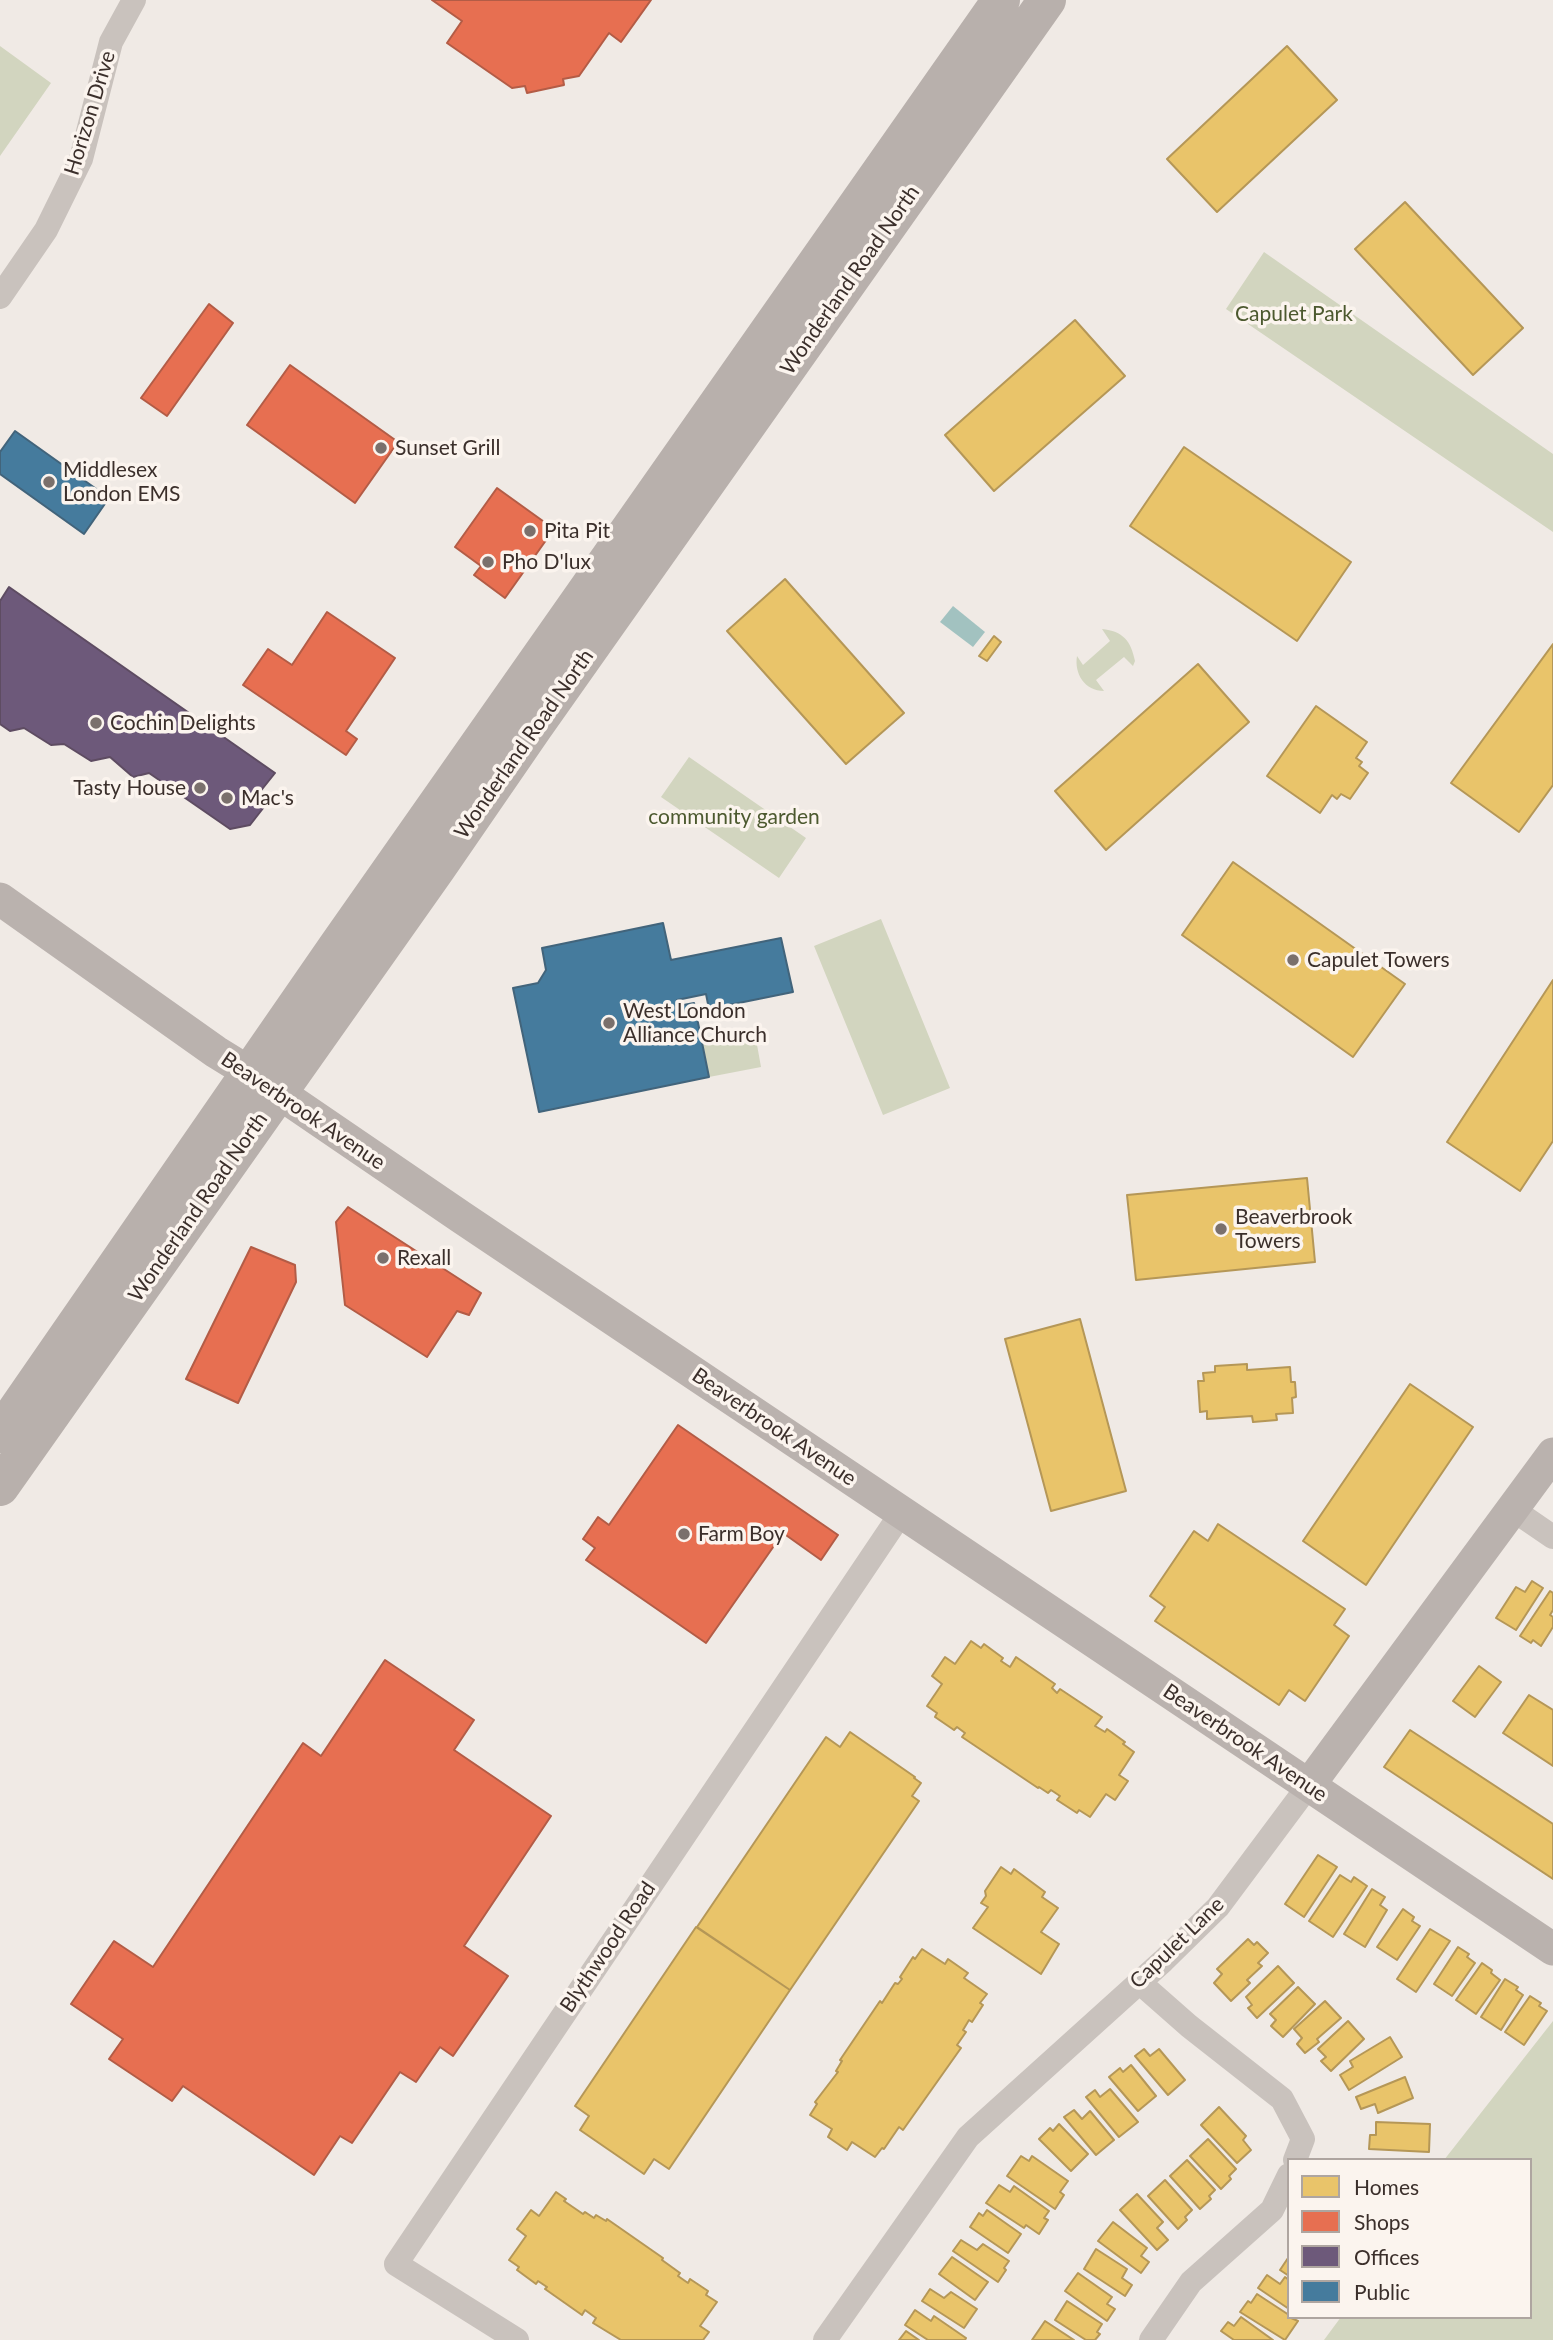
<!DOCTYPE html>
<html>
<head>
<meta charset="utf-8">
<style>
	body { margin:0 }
	#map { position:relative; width:1553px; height:2340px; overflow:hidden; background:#f0eae5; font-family:Lato,sans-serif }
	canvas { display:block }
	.legend { position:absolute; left:1287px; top:2158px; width:245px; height:161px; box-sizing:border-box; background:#fbf4ee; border:2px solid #aea5a0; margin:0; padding:9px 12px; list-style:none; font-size:21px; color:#3b2f2b }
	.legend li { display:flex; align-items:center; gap:14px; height:35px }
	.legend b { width:35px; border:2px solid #aea5a0 }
</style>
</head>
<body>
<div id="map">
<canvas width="1553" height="2340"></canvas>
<ul class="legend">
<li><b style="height:19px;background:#e9c46a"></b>Homes</li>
<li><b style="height:19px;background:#e76f51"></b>Shops</li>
<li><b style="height:19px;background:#6d597a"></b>Offices</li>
<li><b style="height:19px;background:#457b9d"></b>Public</li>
</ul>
</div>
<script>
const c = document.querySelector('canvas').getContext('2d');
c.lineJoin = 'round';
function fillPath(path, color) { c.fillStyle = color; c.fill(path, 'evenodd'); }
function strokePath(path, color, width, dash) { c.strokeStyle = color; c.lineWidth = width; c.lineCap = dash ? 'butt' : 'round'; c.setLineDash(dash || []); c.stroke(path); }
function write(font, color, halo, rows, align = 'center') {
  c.font = font + ' Lato,sans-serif'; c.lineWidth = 7; c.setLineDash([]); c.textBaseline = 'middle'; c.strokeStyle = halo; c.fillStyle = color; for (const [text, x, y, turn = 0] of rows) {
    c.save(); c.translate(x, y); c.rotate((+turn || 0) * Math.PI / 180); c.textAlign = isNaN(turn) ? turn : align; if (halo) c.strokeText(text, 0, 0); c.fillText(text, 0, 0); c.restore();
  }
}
const green = new Path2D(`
	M0 46 51 83 0 156Z
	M1264 252 1553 454V532L1226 309Z
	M1102 629C1123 631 1131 641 1135 661L1133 666 1124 657 1096 680 1104 691C1085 691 1074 674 1077 656L1083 665 1110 641Z
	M689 757 806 838 779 878 661 797Z
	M881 919 950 1088 883 1115 814 946Z
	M754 1028 761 1067 709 1077 702 1038Z
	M1553 2021V2340H1324L1341 2317H1530V2160H1444Z`);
const water = new Path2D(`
	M953 606 985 632 973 647 940 622Z`);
const homes = new Path2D(`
	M1287 46 1337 100 1217 212 1167 159Z
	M1405 202 1523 328 1473 375 1355 249Z
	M1075 320 1125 376 994 491 945 435Z
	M1184 447 1351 562 1297 641 1130 526Z
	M785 579 904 713 846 764 727 631Z
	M994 636 1001 642 987 661 979 656Z
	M1553 644V785L1519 832 1451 783Z
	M1198 664 1249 722 1106 850 1055 791Z
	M1316 706 1367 742 1356 758 1362 762 1359 766 1368 773 1350 799 1341 794 1337 799 1332 795 1320 813 1267 776Z
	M1233 862 1405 984 1353 1057 1182 935Z
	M1553 980V1141L1520 1191 1447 1142Z
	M1307 1178 1315 1262 1136 1280 1127 1195Z
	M1080 1319 1126 1491 1051 1511 1005 1339Z
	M1247 1364V1370L1290 1367 1291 1382H1295L1296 1397 1292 1398 1293 1413 1276 1414 1277 1420 1253 1422 1252 1416 1207 1419V1411L1200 1412 1198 1381H1204L1203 1373 1215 1372V1366Z
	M1410 1384 1473 1427 1366 1585 1303 1541Z
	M1218 1524 1345 1609 1334 1625 1349 1636 1305 1701 1289 1690 1279 1705 1155 1621 1165 1607 1150 1596 1194 1531 1208 1541Z
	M1532 1581 1543 1588 1516 1630 1496 1618 1516 1587 1525 1592Z
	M1550 1591 1553 1593V1610L1550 1615 1553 1617V1627L1541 1646 1533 1640 1531 1643 1520 1636Z
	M971 1641 981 1648 984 1644 1003 1658 1001 1661 1010 1667 1016 1657 1055 1684 1052 1688 1057 1693 1060 1689 1102 1717 1095 1726 1105 1732 1107 1729 1125 1742 1123 1744 1134 1752 1119 1775 1128 1781 1115 1800 1106 1794 1090 1817 1079 1810 1077 1813 1057 1800 1060 1796 1051 1790 1048 1793 1039 1787 1038 1788 962 1737 965 1733 957 1727 954 1730 935 1717 937 1713 927 1706 942 1684 932 1676 945 1657 955 1664Z
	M1479 1666 1501 1682 1475 1717 1453 1701Z
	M1529 1695 1553 1710V1766L1503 1733Z
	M1410 1730 1553 1824V1879L1384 1767Z
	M850 1732 915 1777 914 1778 921 1783 912 1796 919 1801 790 1990 697 1927 826 1737 840 1747Z
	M1318 1855 1337 1867 1304 1917 1285 1904Z
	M1001 1867 1011 1874 1014 1869 1045 1892 1042 1897 1058 1908 1041 1932 1059 1944 1041 1974 973 1928 988 1907 981 1903 986 1896 985 1891Z
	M1340 1875 1351 1882 1354 1877 1367 1886 1333 1937 1309 1921Z
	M1372 1889 1385 1897 1380 1905 1387 1910 1365 1947 1344 1934Z
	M1403 1909 1414 1917 1412 1921 1420 1926 1397 1960 1377 1947Z
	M696 1927 790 1990 669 2169 654 2159 644 2174 580 2130 589 2116 575 2106Z
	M1430 1929 1450 1941 1416 1992 1397 1979Z
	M1248 1939 1254 1945 1257 1942 1268 1953 1258 1963 1262 1966 1247 1980 1250 1983 1231 2001 1214 1983 1222 1974 1217 1969Z
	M1458 1947 1469 1954 1467 1957 1475 1963 1452 1996 1434 1984Z
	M922 1949 945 1964 948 1959 968 1973 964 1978 987 1994 980 2003 983 2005 972 2022 969 2020 963 2030 966 2032 957 2045 961 2048 903 2130 899 2127 884 2149 882 2148 875 2157 852 2142 847 2150 828 2137 832 2129 810 2115 817 2104 815 2102 838 2072 836 2071 842 2061 840 2060 880 2001 882 2003 895 1983 898 1984 902 1979 900 1977 913 1957 915 1959Z
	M1482 1963 1492 1970 1491 1973 1500 1980 1476 2014 1456 2000Z
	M1278 1966 1294 1983 1257 2018 1248 2008 1252 2005 1246 1997Z
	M1505 1979 1518 1987 1516 1990 1523 1995 1501 2030 1481 2017Z
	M1298 1987 1315 2004 1283 2037 1271 2026 1276 2020 1270 2014Z
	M1530 1996 1541 2003 1539 2006 1547 2011 1524 2045 1505 2032Z
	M1325 2001 1341 2018 1317 2039 1319 2042 1305 2053 1297 2044 1302 2038 1294 2029Z
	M1348 2021 1364 2039 1331 2071 1321 2061 1326 2057 1318 2049Z
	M1390 2037 1402 2057 1349 2090 1340 2075 1353 2067 1350 2061Z
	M1144 2049 1150 2056 1159 2049 1185 2080 1168 2095 1135 2056Z
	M1131 2065 1156 2096 1138 2111 1109 2077 1120 2068 1123 2072Z
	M1405 2077 1413 2098 1378 2113 1375 2104 1361 2109 1356 2097Z
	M1110 2089 1138 2122 1119 2137 1086 2097 1095 2090 1100 2097Z
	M1219 2107 1246 2136 1243 2140 1251 2150 1237 2163 1201 2125Z
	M1074 2110 1082 2119 1090 2111 1114 2140 1096 2155 1064 2117Z
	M1376 2122 1430 2124 1429 2152 1369 2149 1370 2135H1376Z
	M1059 2124 1088 2154 1071 2171 1039 2139 1050 2128 1053 2131Z
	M1208 2139 1236 2169 1229 2176 1231 2179 1221 2189 1190 2156Z
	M1021 2156 1029 2161 1032 2156 1068 2181 1060 2192 1064 2195 1055 2209 1007 2176Z
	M1187 2160 1215 2190 1209 2196 1211 2199 1200 2209 1170 2176Z
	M1165 2180 1192 2210 1185 2217 1187 2220 1178 2229 1148 2196Z
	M999 2185 1010 2192 1014 2186 1049 2211 1044 2218 1048 2220 1039 2234 1026 2225 1024 2228 986 2203Z
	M556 2192 566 2199 564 2201 583 2214 585 2212 594 2218 596 2215 606 2221 607 2219 663 2258 662 2260 680 2273 678 2276 688 2283 690 2279 708 2291 706 2295 717 2302 700 2326 709 2332 703 2340H621L593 2323 596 2318 585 2310 582 2315 545 2289 547 2287 538 2281 536 2284 517 2270 519 2267 509 2260 526 2236 517 2229 531 2210 539 2216Z
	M1137 2194 1163 2222 1157 2228 1168 2240 1157 2250 1120 2210Z
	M987 2210 1021 2234 1008 2253 970 2227 979 2213 983 2216Z
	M1113 2222 1147 2248 1141 2256 1149 2262 1141 2273 1098 2241Z
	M961 2240 977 2250 983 2244 1009 2261 1004 2268 1006 2270 998 2282 953 2251Z
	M1096 2249 1127 2269 1122 2278 1132 2285 1125 2296 1084 2269Z
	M952 2257 988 2282 975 2300 939 2274Z
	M1288 2258H1289V2276L1280 2270Z
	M1078 2273 1112 2297 1107 2304 1115 2309 1107 2321 1065 2291Z
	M1267 2275 1280 2284 1285 2277 1289 2280V2309L1258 2288Z
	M930 2289 944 2298 951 2292 977 2309 964 2328 922 2301Z
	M1257 2294 1289 2315V2317L1298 2321 1285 2340 1240 2312 1248 2301 1251 2303Z
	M1067 2301 1102 2324 1097 2332 1100 2334 1095 2340H1086L1055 2320Z
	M915 2310 931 2321 934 2316 966 2338 965 2340H928L905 2325Z
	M1241 2317 1273 2340H1234L1221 2331 1228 2322 1234 2326Z
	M1045 2321 1074 2340H1032Z
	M906 2331 919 2340H899Z`);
const shops = new Path2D(`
	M432 0H651L621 42 609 33 579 76 563 79 564 85 527 93 525 86 512 88 447 43 462 21Z
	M209 304 233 323 167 416 141 398Z
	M290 365 398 442 355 503 247 425Z
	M497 488 554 529 505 598 474 575 481 566 455 547Z
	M327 612 395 658 346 731 357 739 346 755 243 685 268 649 292 665Z
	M348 1207 481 1293 469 1315 457 1311 427 1357 345 1305 336 1222Z
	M251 1247 295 1265 296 1282 238 1403 186 1379Z
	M678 1425 838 1535 821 1560 783 1533 706 1643 586 1560 595 1548 583 1539 598 1517 609 1525Z
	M385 1660 474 1720 454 1750 551 1816 464 1946 508 1976 453 2056 440 2047 416 2082 400 2072 352 2143 340 2136 314 2175 183 2086 172 2101 109 2059 123 2039 71 2004 114 1941 153 1967 303 1743 321 1756Z`);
const offices = new Path2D(`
	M9 587 275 773 255 798 264 807 250 825 230 829 149 773 133 777 110 757 91 761 64 744 51 745 24 728 10 731 0 724V601Z`);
const public = new Path2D(`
	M15 431 109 498 84 534 0 474V452Z
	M663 923 671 960 781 938 793 992 709 1009 706 994 677 1000 678 1006 694 1003 709 1077 539 1112 513 988 538 983 546 970 542 948Z`);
const street = new Path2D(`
	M0 297 46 230 81 159 111 42 134 0
	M1512 1509 1553 1537
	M1139 1982 1189 2026 1282 2099 1303 2139 1295 2160
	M517 2340 396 2264 902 1512
	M825 2340 968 2137 1163 1961 1218 1907 1309 1785
	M1151 2340 1191 2282 1272 2210 1289 2175`);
const secondary = new Path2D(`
	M0 899 216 1052 250 1073 461 1217 1553 1949
	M1309 1785 1553 1454`);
const primary = new Path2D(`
	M0 1434 338 945 1001 0
	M0 1487 437 868 534 727 1047 0`);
const markers = [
	[381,448,7,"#7a706c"],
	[49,482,7,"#7a706c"],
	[530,531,7,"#7a706c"],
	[488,562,7,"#7a706c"],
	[96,723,7,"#7a706c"],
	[200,788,7,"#7a706c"],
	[227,798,7,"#7a706c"],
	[1293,960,7,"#7a706c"],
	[609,1023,7,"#7a706c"],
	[1221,1229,7,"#7a706c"],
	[383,1258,7,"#7a706c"],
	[684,1534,7,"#7a706c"]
];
const streetNames = [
	["Horizon Drive",90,113,-73],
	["Wonderland Road North",850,280,-55],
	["Wonderland Road North",524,744,-55],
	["Beaverbrook Avenue",303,1111,34],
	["Wonderland Road North",198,1207,-55],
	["Beaverbrook Avenue",774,1427,34],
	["Beaverbrook Avenue",1245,1743,34],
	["Capulet Lane",1177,1943,-44],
	["Blythwood Road",608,1947,-56]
];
const parkNames = [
	["Capulet Park",1294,314],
	["community garden",734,817]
];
const poiNames = [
	["Sunset Grill",395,448],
	["Middlesex",63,470],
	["London EMS",63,494],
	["Pita Pit",544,531],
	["Pho D'lux",502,562],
	["Cochin Delights",110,723],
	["Tasty House",186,788,"right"],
	["Mac's",241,798],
	["Capulet Towers",1307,960],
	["West London",623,1011],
	["Alliance Church",623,1035],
	["Beaverbrook",1235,1217],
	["Towers",1235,1241],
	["Rexall",397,1258],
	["Farm Boy",698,1534]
];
fillPath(green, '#d2d5bf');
fillPath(water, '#a2c2c0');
fillPath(homes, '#e9c46a');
strokePath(homes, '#b59757', 2);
fillPath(shops, '#e76f51');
strokePath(shops, '#b35c46', 2);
fillPath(offices, '#6d597a');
strokePath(offices, '#5e4c62', 2);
fillPath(public, '#457b9d');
strokePath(public, '#42647b', 2);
strokePath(street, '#c9c2bd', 24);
strokePath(secondary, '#bab2ae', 33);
strokePath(primary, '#b8b0ac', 38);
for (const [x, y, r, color] of markers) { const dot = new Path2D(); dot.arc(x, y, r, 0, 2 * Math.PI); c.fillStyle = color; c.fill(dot); strokePath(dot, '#fbf4ee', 2.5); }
write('21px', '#3b2f2b', '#fbf4ee', streetNames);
write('21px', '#4c592f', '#fbf4ee', parkNames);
write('21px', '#3b2f2b', '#fbf4ee', poiNames, 'left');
</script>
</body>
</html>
